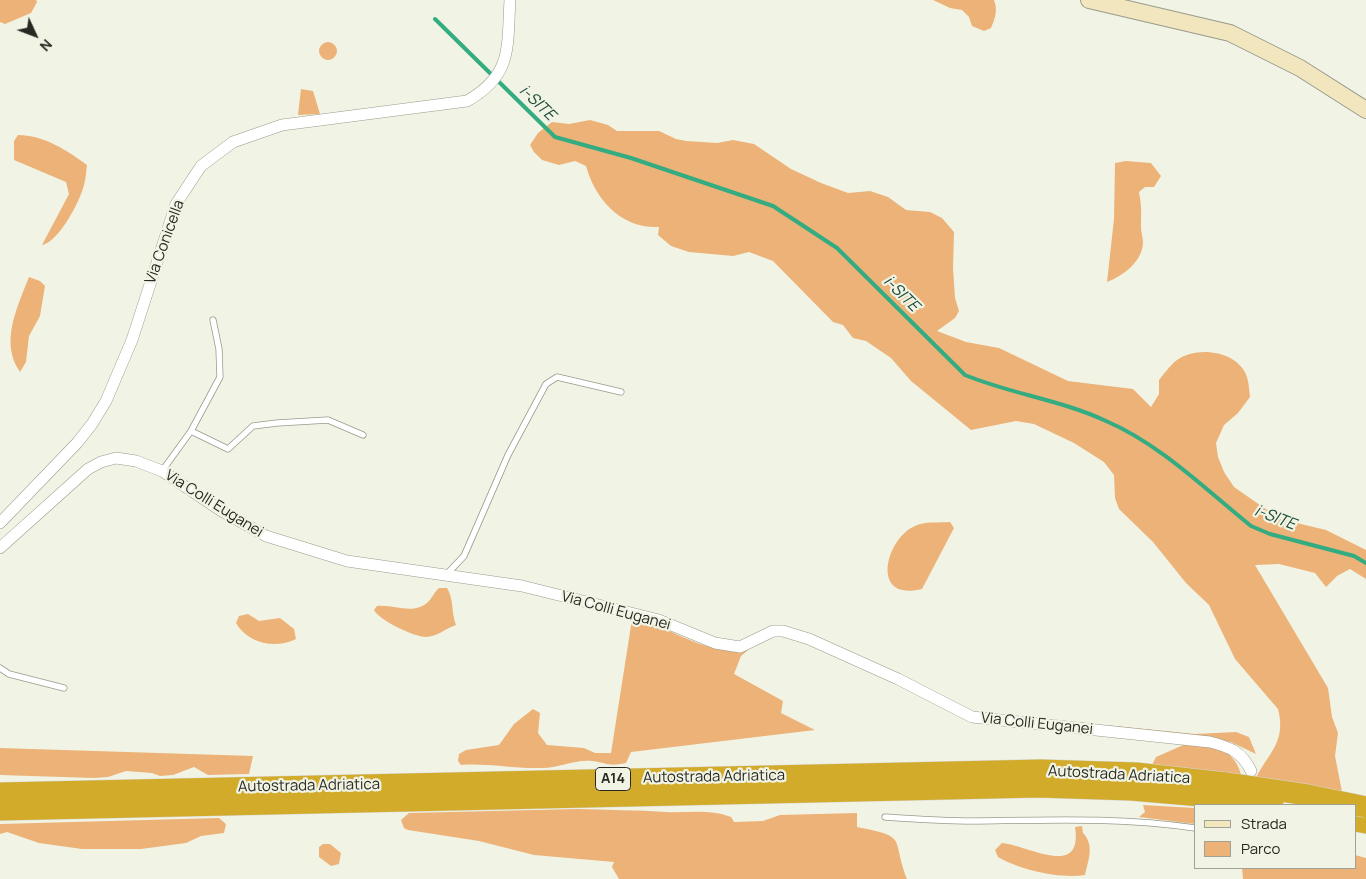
<!DOCTYPE html>
<html>
<head>
<meta charset="utf-8">
<style>
	body { margin:0 }
	#map { position:relative; width:1366px; height:879px; overflow:hidden; background:#f1f4e4; font-family:Manrope,sans-serif }
	canvas { display:block }
	.legend { position:absolute; left:1194px; top:804px; width:162px; height:65px; box-sizing:border-box; background:#f1f4e4; border:1px solid #a0a296; margin:0; padding:6px 9px; list-style:none; font-size:15px; color:#272822 }
	.legend li { display:flex; align-items:center; gap:10px; height:25px }
	.legend b { width:25px; border:1px solid #a0a296 }
	.north { position:absolute; left:10px; top:10px; width:50px; height:50px; -webkit-text-stroke:4px #f1f4e4; paint-order:stroke; rotate:133deg; font-size:14px; font-weight:700; line-height:20px; text-align:center; color:#272822 }
	.north::after { content:''; display:block; margin:auto; width:18px; height:22px; background:#272822; clip-path:polygon(50% 0,100% 100%,50% 72%,0 100%) }
</style>
</head>
<body>
<div id="map">
<canvas width="1366" height="879"></canvas>
<ul class="legend">
<li><b style="height:6px;background:#f2e6bf"></b>Strada</li>
<li><b style="height:14px;background:#ecb278"></b>Parco</li>
</ul>
<div class="north">N</div>
</div>
<script>
const c = document.querySelector('canvas').getContext('2d');
c.lineJoin = 'round';
function fillPath(path, color) { c.fillStyle = color; c.fill(path, 'evenodd'); }
function strokePath(path, color, width, dash) { c.strokeStyle = color; c.lineWidth = width; c.lineCap = dash ? 'butt' : 'round'; c.setLineDash(dash || []); c.stroke(path); }
function write(font, color, halo, rows, align = 'center') {
  c.font = font + ' Manrope,sans-serif'; c.lineWidth = 4.5; c.setLineDash([]); c.textBaseline = 'middle'; c.strokeStyle = halo; c.fillStyle = color; for (const [text, x, y, turn = 0] of rows) {
    c.save(); c.translate(x, y); c.rotate((+turn || 0) * Math.PI / 180); c.textAlign = isNaN(turn) ? turn : align; if (halo) c.strokeText(text, 0, 0); c.fillText(text, 0, 0); c.restore();
  }
}
const green = new Path2D(`
	M0 0H36L37 2 31 13 5 24 0 22Z
	M933 0H994C998 10 995 19 991 28L984 31 972 26 969 17 962 10 950 8Z
	M319 51a9 9 0 1 1 18 0a9 9 0 1 1-18 0Z
	M301 89 313 91 320 114 298 115Z
	M590 120 608 125 617 131H659L676 139 686 141 717 143 733 140 754 144 791 169 821 183 848 193 870 191 888 197 906 210 930 212 942 218 954 232 953 268 955 298 959 311 955 318 937 331 966 342 999 348 1068 381 1133 389 1151 407 1159 394V380C1164 374 1170 365 1177 360 1197 345 1239 351 1247 377 1249 383 1249 390 1250 397L1238 413 1224 425 1216 443 1218 457 1224 472 1234 487 1280 519 1326 530 1366 550V579L1350 569 1337 576 1326 587 1315 573 1279 564 1255 565 1328 688 1332 717 1338 733 1335 756 1343 797 1254 782C1267 753 1287 744 1278 709L1235 659 1209 605 1186 583 1153 542 1119 509 1115 498 1114 475 1104 462 1074 443 1034 424 1016 421 971 430 911 381 891 358 866 341 853 338 843 325 833 322 773 261 749 252 733 256 689 252 671 246 658 235 659 227C621 229 595 199 586 166L575 161 559 165 542 160 534 152 530 145 538 133 552 122 569 124Z
	M18 135C43 135 67 150 87 165 86 171 86 178 84 185 80 201 59 242 42 245L69 194 66 182 14 160V141Z
	M1126 161 1151 163 1161 176 1154 187H1145L1139 192C1142 208 1141 212 1141 227 1141 232 1143 238 1143 243 1142 262 1123 276 1107 282L1114 219 1115 163Z
	M29 277 40 281 45 286 40 316 29 336 26 362 20 372C0 343 16 310 29 277Z
	M950 522 954 528 922 589C869 602 886 538 915 526 924 521 940 523 950 522Z
	M439 588H447C454 599 451 612 456 625 446 628 437 637 426 637 414 637 379 620 374 610L377 606C394 604 412 615 427 603 432 599 434 592 439 588Z
	M633 613C668 629 709 656 748 650L741 656 734 674 783 701 781 713 815 730 631 752 626 763C608 767 608 763 592 761 576 759 558 768 542 768 514 769 488 763 461 765L458 761 459 754 466 750 499 745 514 724 533 709 540 713 538 733 547 745 584 748 595 753H611Z
	M248 614 259 621 280 618 294 629 296 639C276 649 248 644 236 623L239 616Z
	M1105 725 1195 734 1236 732 1249 737 1256 754 1231 742 1189 738Z
	M1188 743C1216 747 1235 748 1242 778L1152 765 1156 757Z
	M0 748 253 756 249 774 208 775 194 767 173 775 160 776 152 773 126 771 108 777 94 778 0 775Z
	M1143 805 1195 808V824L1139 817 1145 812Z
	M577 809C607 810 637 810 666 812 689 813 709 809 731 817L734 822 763 821 780 815 857 813V827C909 837 891 837 907 879H619L612 867 614 862 534 855 479 841 408 830 404 828 401 820 409 813Z
	M219 818 226 824 224 833 201 836 186 843 141 849H82L39 843 7 832 0 834V824Z
	M1082 826 1083 833C1095 845 1088 861 1085 875 1060 879 1020 870 998 857L995 850 1002 843C1030 846 1083 879 1075 827Z
	M323 844H330L341 853 339 864 331 866 319 857V847Z
	M1355 855 1366 858V879H1243L1242 868H1355Z`);
const stream = new Path2D(`
	M435 19 555 137 631 158 773 206 837 248 965 375C1011 394 1061 400 1106 421 1160 444 1205 489 1251 526L1270 534 1354 556 1366 563`);
const lane = new Path2D(`
	M191 431 228 449 253 426 277 423 328 420 363 435
	M162 471 191 431 220 377 219 349 213 320
	M446 575 464 556 508 455 546 384 557 377 621 392
	M0 668 9 674 64 688
	M885 817C914 819 944 821 973 821 1050 820 1118 817 1195 828`);
const street = new Path2D(`
	M0 523 77 443 92 424 106 401 132 340 176 204 201 166 233 142 282 125 467 101C513 75 507 47 510 0
	M0 548 88 469 101 462 116 458 136 461 162 471 220 510 266 536 347 561 522 586 659 620 715 643 740 647 773 631H783L809 639 898 679 972 717 1210 742C1230 747 1242 752 1251 771`);
const secondary = new Path2D(`
	M1089 0 1230 33 1300 68 1366 110`);
const highway = new Path2D(`
	M0 793 1041 770 1136 773 1226 783
	M0 810 1038 787 1131 790 1224 798
	M1355 821 1366 823`);
const highwayBridge = new Path2D(`
	M1226 783 1308 795 1366 807
	M1224 798 1273 805`);
const shields = [
	[613,779,35]
];
const shieldNames = [
	["A14",613,779]
];
const streetNames = [
	["Via Conicella",165,242,-70],
	["Via Colli Euganei",214,504,32],
	["Via Colli Euganei",616,611,15],
	["Via Colli Euganei",1037,724,6],
	["Autostrada Adriatica",1119,775,3],
	["Autostrada Adriatica",714,777,-1],
	["Autostrada Adriatica",309,786,-1]
];
const waterNames = [
	["i-SITE",537,103,44],
	["i-SITE",901,294,45],
	["i-SITE",1275,518,21]
];
fillPath(green, '#ecb278');
strokePath(stream, '#33ac81', 4);
strokePath(lane, '#989b8c', 7);
strokePath(street, '#989b8c', 12);
strokePath(secondary, '#989b8c', 18);
strokePath(highway, '#d8d8d7', 22);
strokePath(lane, '#fff', 5.5);
strokePath(street, '#fff', 11);
strokePath(secondary, '#f2e6bf', 16);
strokePath(highway, '#d3ab2b', 21);
strokePath(highwayBridge, '#d8d8d7', 22, []);
strokePath(highwayBridge, '#d3ab2b', 21);
for (const [x, y, w] of shields) { const box = new Path2D(); box.roundRect(x - w / 2, y - 11.5, w, 23, 4); c.fillStyle = '#f1f4e4'; c.fill(box); strokePath(box, '#272822', 1); }
write('bold 14px', '#272822', null, shieldNames);
write('15px', '#272822', '#f1f4e4', streetNames);
write('italic 16px', '#1b4b39', '#f1f4e4', waterNames);
</script>
</body>
</html>
